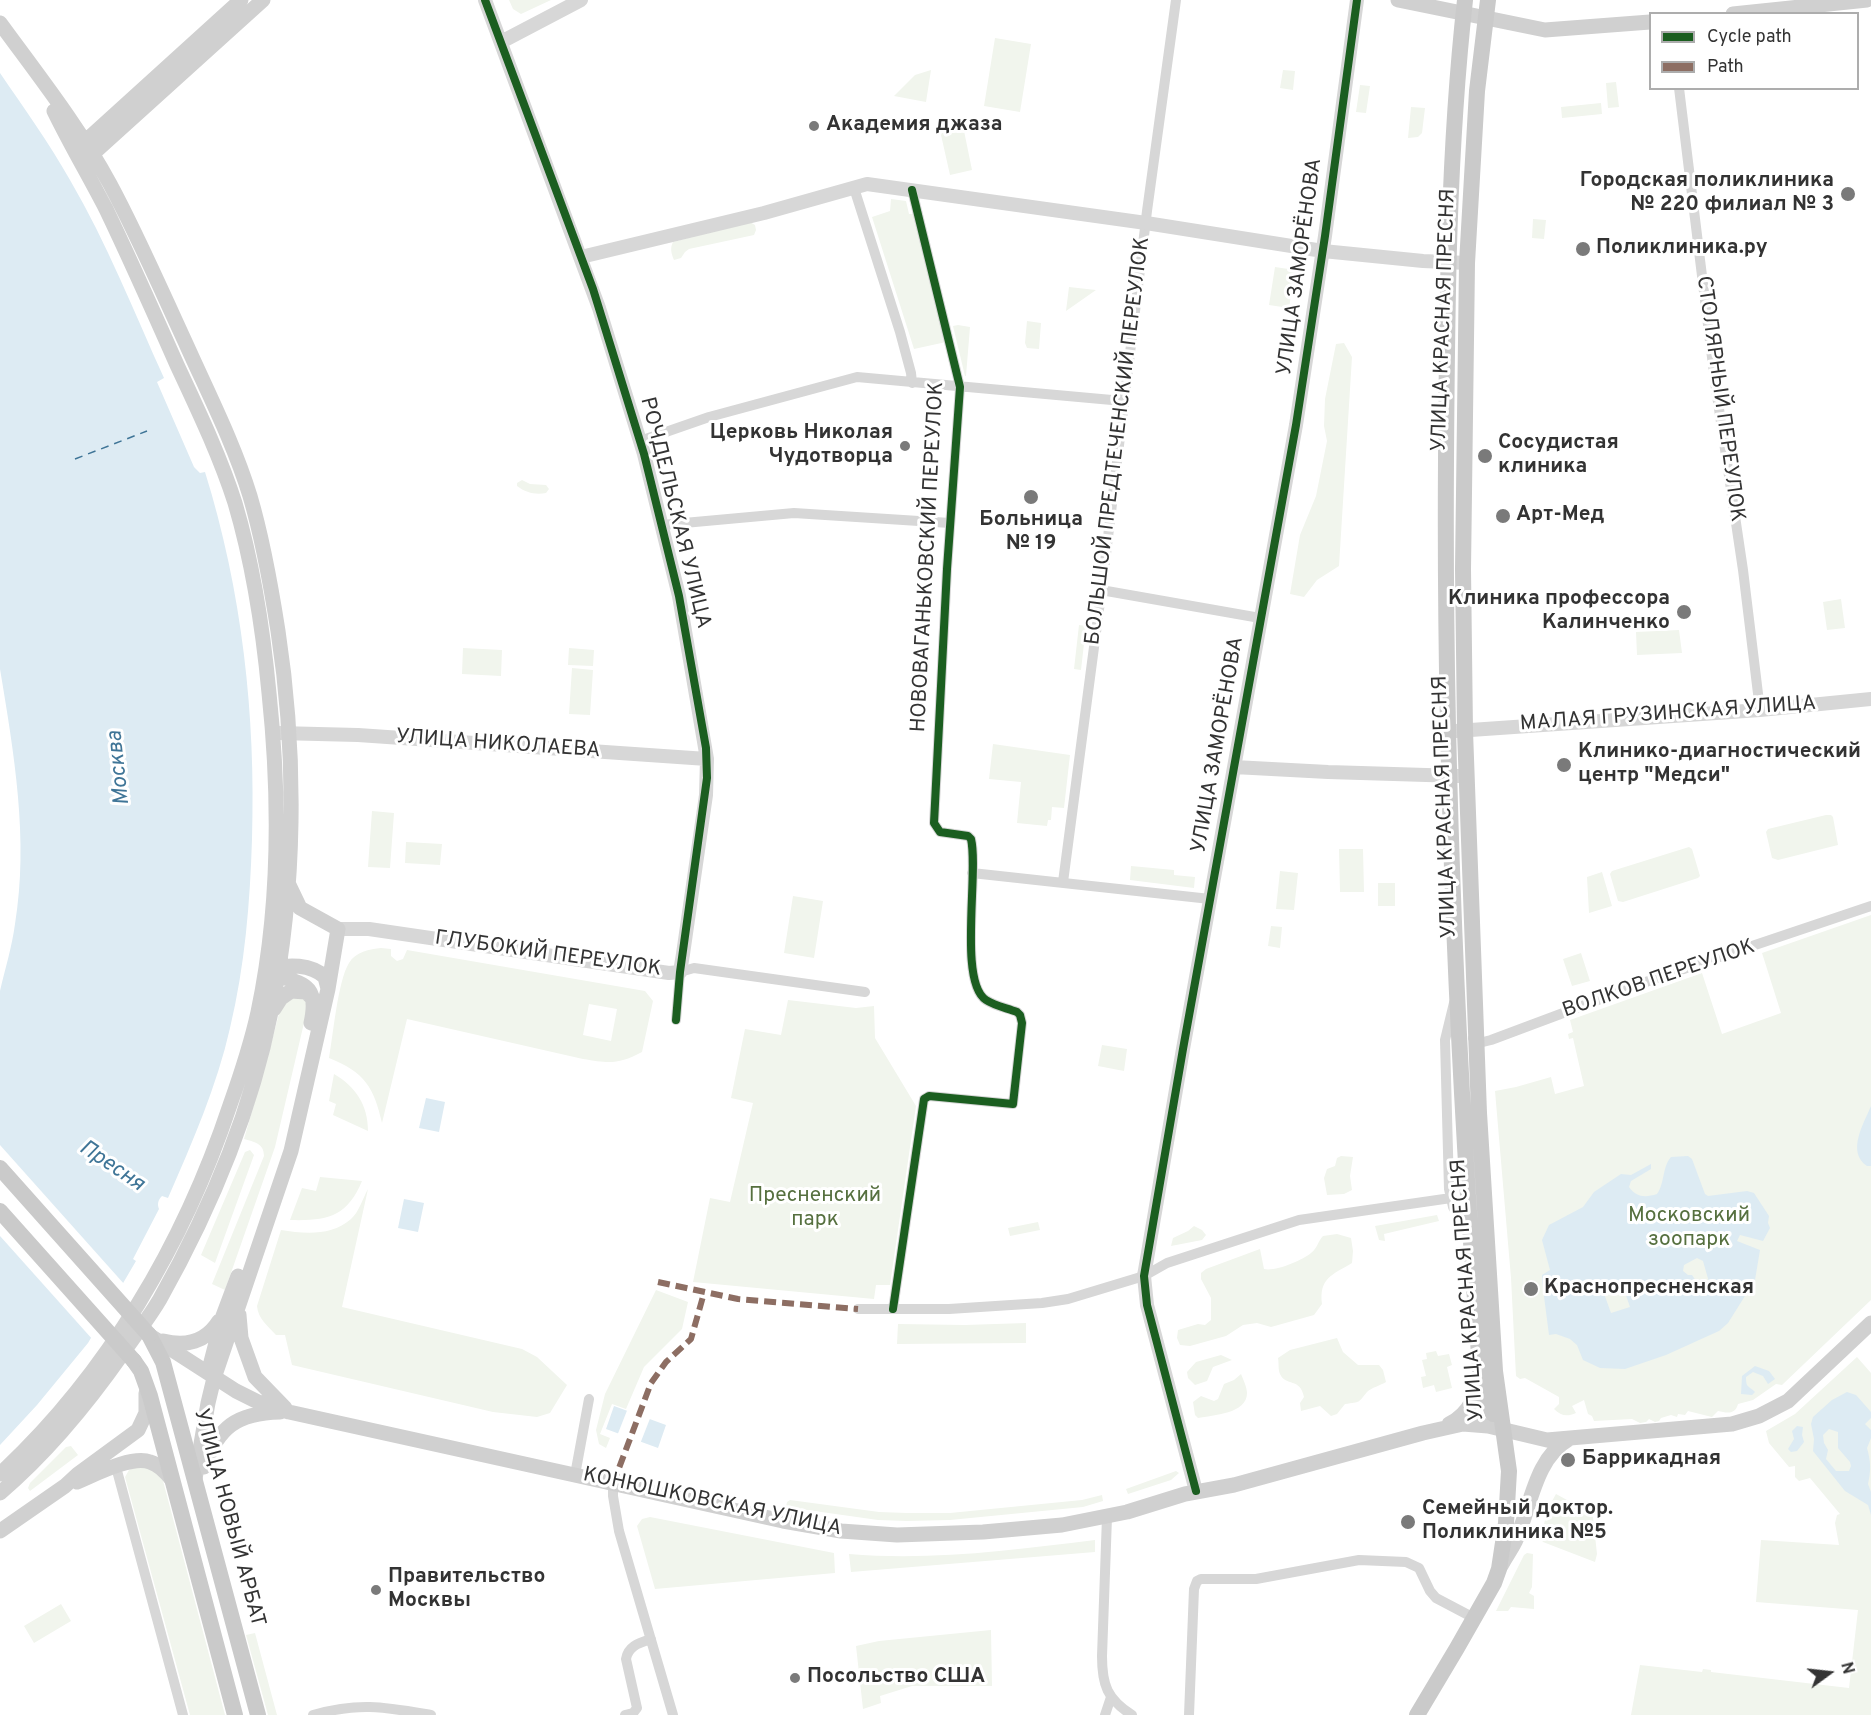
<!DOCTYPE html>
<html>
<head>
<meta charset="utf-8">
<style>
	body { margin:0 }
	#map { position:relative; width:1871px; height:1715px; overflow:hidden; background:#fff; font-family:Overpass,sans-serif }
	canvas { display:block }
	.legend { position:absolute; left:1649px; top:12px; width:210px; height:78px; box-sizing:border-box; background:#fff; border:2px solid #adadad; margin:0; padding:8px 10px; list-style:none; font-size:18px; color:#333 }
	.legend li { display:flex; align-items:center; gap:12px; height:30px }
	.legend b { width:30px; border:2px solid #adadad }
	.north { position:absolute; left:1799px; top:1643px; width:60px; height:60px; -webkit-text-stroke:4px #fff; paint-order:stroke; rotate:75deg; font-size:16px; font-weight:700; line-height:24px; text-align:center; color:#333 }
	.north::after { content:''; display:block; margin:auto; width:21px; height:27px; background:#333; clip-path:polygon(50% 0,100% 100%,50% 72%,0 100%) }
</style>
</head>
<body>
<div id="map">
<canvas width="1871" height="1715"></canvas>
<ul class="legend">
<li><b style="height:8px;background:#1b5e20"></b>Cycle path</li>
<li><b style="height:8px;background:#8d6e63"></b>Path</li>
</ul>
<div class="north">N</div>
</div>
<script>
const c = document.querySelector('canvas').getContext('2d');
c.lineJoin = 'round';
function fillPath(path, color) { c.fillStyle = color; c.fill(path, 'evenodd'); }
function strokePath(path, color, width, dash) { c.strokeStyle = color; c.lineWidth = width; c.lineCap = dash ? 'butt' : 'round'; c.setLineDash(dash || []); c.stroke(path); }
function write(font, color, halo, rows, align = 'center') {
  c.font = font + ' Overpass,sans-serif'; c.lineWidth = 6; c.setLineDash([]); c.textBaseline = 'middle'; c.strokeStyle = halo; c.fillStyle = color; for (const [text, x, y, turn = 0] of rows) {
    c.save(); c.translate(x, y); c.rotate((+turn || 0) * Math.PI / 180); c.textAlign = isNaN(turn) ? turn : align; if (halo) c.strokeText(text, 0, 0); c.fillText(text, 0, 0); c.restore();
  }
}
const green = new Path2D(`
	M509 0H551L521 14 513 9Z
	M995 38 1031 44 1020 112 984 106Z
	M931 70 926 102 894 96 915 75Z
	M1283 70 1295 71 1293 90 1280 88Z
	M1616 82 1619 107 1608 108 1606 83Z
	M1360 85 1370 86 1366 113 1356 112Z
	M1601 103 1602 114 1562 118 1561 107Z
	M1411 107 1425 108 1422 133 1418 137 1408 138Z
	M962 121 972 170 950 175 939 126Z
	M891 199 906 201 909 214H913L946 342 914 349 872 217 890 211Z
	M1533 219 1546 220 1544 239 1532 238Z
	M750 222 755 225 756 230 754 235 689 249 685 252 681 258 674 260C671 253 670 248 673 242Z
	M1275 267 1295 270 1289 308 1269 305Z
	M1069 287 1096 290 1066 311Z
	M1027 321 1041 323 1039 349 1027 348 1025 343Z
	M958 325 970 327 966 376H965L953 326Z
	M1344 343 1352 357 1339 566 1317 580 1304 597 1290 594 1300 535 1316 496 1327 441 1324 426 1325 399 1336 344Z
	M522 480 530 484 546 485 549 489 546 493C536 495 526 493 517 486V483Z
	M1841 599 1845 628 1827 630 1823 602Z
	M1079 625 1086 626 1081 670 1074 669Z
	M1679 630 1682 653 1637 655 1636 632Z
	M463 648 502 650 501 676 462 674Z
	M569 648 594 650 593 666 568 665Z
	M572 668 593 670 590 715 569 714Z
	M993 744 1070 755 1064 808 1052 807 1051 820H1048L1047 826 1017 823 1021 782 989 779Z
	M372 811 394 813 390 868 368 867Z
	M1826 815H1831L1833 817 1838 845 1778 860 1772 858 1766 832 1768 829Z
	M406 842 442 844 440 865 405 863Z
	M1689 847 1692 849 1700 876 1698 878 1623 902 1618 901 1610 874 1612 871Z
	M1339 849H1363L1364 892H1340Z
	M1131 866 1174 870V875L1195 877 1194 888 1130 880Z
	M1280 871 1298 873 1294 910 1276 909Z
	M1602 872 1612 906 1589 913 1587 877Z
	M1378 883H1395V906H1378Z
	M793 896 823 901 814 958 784 953Z
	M1871 915V1300L1782 1385 1776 1384 1753 1400 1738 1404C1735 1415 1727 1413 1718 1411L1712 1417 1688 1411 1685 1415 1678 1414 1677 1417 1671 1415 1661 1418 1659 1421 1655 1422 1649 1419 1646 1422 1640 1423 1632 1419 1594 1421 1592 1416 1588 1414 1584 1400 1572 1406 1576 1413C1567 1417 1561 1416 1554 1409L1559 1404V1397L1525 1378 1520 1379 1516 1376 1511 1278 1495 1091 1516 1087 1551 1077 1555 1094 1584 1086 1573 1038 1569 1039 1568 1034 1573 1032 1570 1020 1702 973 1722 1034 1781 1013 1762 953Z
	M1271 926 1282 927 1280 948 1268 946Z
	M381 948 391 949V956L397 961 403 959 407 950 645 991 653 1001 642 1052C618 1065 608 1063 583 1059L407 1019 382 1123C374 1088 365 1072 329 1058 333 1036 338 980 349 963 355 952 370 949 381 948ZM589 1004 617 1009 611 1041 583 1035Z
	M1581 953 1590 981 1572 986 1563 959Z
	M300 995 306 1002 307 1010 275 1147 225 1290 212 1284 264 1156C264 1143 254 1142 244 1139L268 1056 282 1002Z
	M788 1000 856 1008 874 1006 875 1038 916 1106 890 1285H876L874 1299 693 1282 710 1198 730 1202 753 1103 731 1098 745 1029 781 1035Z
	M1102 1045 1127 1049 1124 1071 1098 1066Z
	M334 1074C356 1087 368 1105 368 1131L333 1115 336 1104 329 1101Z
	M250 1150 254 1155 215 1263 201 1255 245 1152Z
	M1341 1156 1353 1157 1350 1176 1352 1190 1344 1194 1327 1195 1324 1178 1327 1169 1335 1166 1337 1158Z
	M320 1177 362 1181C347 1217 327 1221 290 1220L302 1188 316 1191Z
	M368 1189 342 1307 522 1349 537 1357 567 1385 550 1413 537 1417 493 1412 292 1365 285 1335H276C268 1326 258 1319 257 1306L281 1230C305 1234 332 1236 351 1219 359 1212 363 1198 368 1189Z
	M1437 1215 1439 1221 1384 1234 1385 1241 1379 1240 1375 1226Z
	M1038 1222 1040 1230 1010 1236 1008 1228Z
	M1194 1226 1202 1230 1206 1235 1202 1240 1171 1246 1173 1238 1188 1231Z
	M1337 1234 1351 1238 1353 1251 1352 1263C1332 1275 1319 1278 1322 1304L1314 1315 1271 1327 1257 1323 1243 1325 1226 1336 1190 1346 1180 1345 1177 1338 1178 1330 1198 1324 1205 1325 1211 1320V1298L1201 1279V1273L1206 1269 1260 1249 1264 1269C1275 1272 1303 1260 1311 1253 1317 1249 1318 1241 1323 1236Z
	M656 1290 688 1302 682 1329 644 1367 626 1409 612 1404 600 1434 610 1438 606 1448 599 1444 596 1430 605 1394Z
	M1026 1323V1343L897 1344 898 1324 965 1325Z
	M1337 1338 1343 1352 1358 1365H1379L1383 1370 1386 1382C1381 1385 1371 1388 1367 1392 1358 1403 1361 1402 1345 1404L1337 1414 1331 1416 1320 1406 1301 1411 1300 1403 1304 1397C1300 1377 1286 1387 1280 1374 1278 1370 1279 1363 1278 1358L1290 1350Z
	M1436 1351 1438 1356 1449 1354 1452 1365 1447 1367 1452 1388 1436 1392 1434 1385 1423 1388 1421 1377 1426 1376 1422 1360 1427 1359 1426 1353Z
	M1221 1355 1232 1360 1213 1367 1207 1381 1195 1385 1188 1378 1187 1372 1196 1362Z
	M1857 1357 1871 1373V1715H1631L1640 1665 1702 1672 1703 1669 1711 1670V1672L1849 1688 1858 1610 1756 1602 1761 1540 1839 1545 1835 1523 1837 1515 1840 1514 1810 1478 1799 1481 1795 1477V1466L1789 1467 1769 1443 1766 1431 1795 1414Z
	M1241 1374C1243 1379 1247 1387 1247 1393 1247 1414 1213 1415 1198 1418L1195 1415 1193 1402 1201 1396 1214 1401 1218 1399 1224 1384 1234 1380Z
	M71 1446 78 1455 30 1491 28 1488 30 1483 66 1447Z
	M135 1467H151L162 1477 225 1715H190L125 1477 129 1470Z
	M1176 1471 1179 1473 1171 1480 1128 1494 1126 1489Z
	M1556 1494 1580 1507 1592 1508 1597 1554 1595 1562 1543 1542 1541 1539 1547 1510Z
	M1102 1495 1103 1501 1083 1507 950 1520 907 1521 878 1520 786 1507 787 1502 790 1500 879 1512 907 1513H950L1082 1500Z
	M650 1517 834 1553 835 1573 655 1589 637 1526 642 1519Z
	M1095 1540V1552L851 1572 849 1554C931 1561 1013 1550 1095 1540Z
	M1527 1553 1533 1554 1532 1587 1529 1593 1534 1596V1609L1511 1607 1508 1611H1496L1524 1555Z
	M61 1604 71 1621 34 1643 24 1626Z
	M991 1630 992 1686H912L880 1696 881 1703 863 1709 856 1646 879 1641Z
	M255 1633 277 1715H268L246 1635Z`);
const water = new Path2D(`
	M0 73C24 108 49 143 70 180 107 243 134 312 164 378L157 382 194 467 200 473 205 472C242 591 256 715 252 839 250 903 245 965 230 1028 217 1086 192 1143 168 1198L162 1196C158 1200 157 1204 159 1209L133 1259 136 1261 88 1343 37 1405 0 1445V991C5 969 12 947 15 924 29 840 14 753 0 669Z
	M426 1098 445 1102 439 1132 419 1128Z
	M1871 1106V1166H1867C1846 1152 1864 1123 1871 1106Z
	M1688 1156 1692 1159 1705 1194 1708 1196 1747 1191 1754 1193 1769 1216 1768 1223 1770 1228 1763 1241 1740 1235 1737 1241 1760 1250 1755 1280 1728 1323 1719 1331 1666 1355 1625 1369 1600 1368 1583 1360 1577 1345 1570 1339 1556 1334 1549 1335 1542 1281V1275L1550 1270 1542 1240 1549 1225 1583 1207 1594 1192 1621 1174 1631 1175 1651 1164V1169L1631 1181 1629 1187C1636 1197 1645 1198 1657 1194 1665 1183 1662 1167 1671 1157ZM1697 1258 1703 1261 1709 1282 1706 1284H1698L1692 1275H1688L1683 1271 1684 1265ZM1621 1281 1630 1307 1611 1313 1602 1288Z
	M404 1199 424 1203 418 1232 398 1228Z
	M1755 1366 1769 1371 1775 1379 1768 1384 1763 1376 1753 1372 1746 1377C1746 1388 1748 1385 1755 1392L1752 1395 1741 1394 1742 1376Z
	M1847 1392 1856 1395 1871 1412V1418L1865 1424 1871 1430V1438L1867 1448C1871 1462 1871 1471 1868 1484L1871 1492V1515L1868 1505 1845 1491 1813 1451 1814 1439 1811 1424 1813 1417 1832 1400ZM1829 1429 1838 1432V1448L1850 1462 1851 1466 1849 1471H1836L1826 1459 1828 1450 1824 1443 1823 1435Z
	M614 1406 666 1425 658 1448 606 1429Z
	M1797 1426 1803 1427 1802 1435 1804 1442 1797 1451 1791 1452 1788 1449 1794 1439 1792 1431Z`);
const pier = new Path2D(`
	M0 1145 125 1285 93 1340 0 1236Z
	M628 1408 651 1416 640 1444 617 1436Z`);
const ferry = new Path2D(`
	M75 459 147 431`);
const minor = new Path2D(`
	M1679 88 1715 382 1743 570 1760 710
	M854 188 900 332 911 373 912 383
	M640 441 709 417 857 377 1123 401
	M662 525 794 513 950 523
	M1101 590 1260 618
	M972 873 1210 899
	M1063 882 1103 579 1147 211 1176 0
	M1454 1003 1445 1040 1449 1189 1453 1207 1467 1231
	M676 1020 680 972 694 968 865 992
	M1473 1038 1483 1042 1491 1040 1654 979 1871 906
	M858 1309H949L1042 1303 1068 1299 1144 1276 1167 1263 1299 1220 1451 1198
	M893 1309 924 1099 929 1096 1013 1104 1022 1023 1020 1015 1017 1012C1007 1008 995 1006 986 1000 958 982 979 871 971 839L968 836 940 832 934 823 947 569 960 387 912 190
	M116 1467 183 1715
	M575 1475 589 1399
	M613 1484V1496L619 1531 673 1715
	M1107 1517 1102 1656C1102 1685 1107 1699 1132 1715
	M313 1715C360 1702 384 1707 431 1715
	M625 1715 633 1713 637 1708 626 1659C628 1646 639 1643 651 1639
	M1105 1715 1111 1697
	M1189 1715 1194 1589 1197 1581 1201 1579H1256L1359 1560 1406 1562 1419 1568 1430 1591 1436 1598 1474 1618`);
const tertiary = new Path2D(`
	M501 42 581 0
	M581 257 764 213 867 184 1146 223 1323 251 1423 261 1467 263
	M1456 731 1760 710 1871 699
	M278 733 358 735 707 759
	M1234 767 1328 772 1459 776
	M338 929H369L669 973 680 972 683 954 706 795 707 759 679 596 644 454 599 308 485 0
	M1196 1491 1147 1305 1144 1276 1183 1049 1296 425 1325 236 1357 0`);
const secondary = new Path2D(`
	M1398 0 1545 30 1650 22
	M1733 14 1867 0
	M0 23C38 75 79 127 110 184 138 236 162 292 187 346 209 395 234 444 250 496 263 540 271 586 278 631 297 755 296 889 271 1012 251 1112 210 1210 160 1299 149 1318 135 1335 123 1353 88 1403 47 1453 0 1493
	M79 147 241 0
	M86 160 263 0
	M289 885 300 908 338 929
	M271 969C288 964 311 964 325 977L328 989
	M270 973C301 984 320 982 311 1023
	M274 1009 281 998 291 991 306 992 311 997
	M239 1315 241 1338 255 1377 285 1408
	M149 1335 236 1391 258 1402 289 1412 783 1521 841 1531 897 1535 983 1532 1062 1525 1127 1512 1185 1494 1234 1485 1423 1433 1463 1424 1488 1426 1547 1440 1732 1424 1759 1416 1788 1401 1871 1323
	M163 1341C186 1347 206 1342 219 1321
	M211 1362 223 1316 238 1276
	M1449 1424C1471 1413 1477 1394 1480 1370
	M204 1467C218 1427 237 1413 280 1412
	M0 1474C108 1374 184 1243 230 1105 241 1074 251 1044 258 1012 280 908 280 798 269 693 263 629 253 564 235 503 220 456 198 410 177 365 154 313 131 261 106 209 89 176 70 144 54 111
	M195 1479 208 1403 214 1378 291 1151 328 989 338 929
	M77 1482C94 1475 132 1455 150 1462 160 1465 166 1472 172 1480
	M0 1531 65 1486 78 1474 138 1430 146 1413V1393
	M1501 1566C1505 1558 1511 1550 1515 1542 1531 1508 1534 1459 1569 1439`);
const primary = new Path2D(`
	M1465 0C1448 153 1447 307 1446 460 1444 763 1457 1066 1480 1368L1485 1391 1493 1414
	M149 1335 163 1362 258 1715
	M134 1361 141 1371 150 1396 235 1715
	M1417 1715 1457 1648 1494 1583 1499 1569 1506 1523 1509 1471 1495 1371 1479 1113 1465 731 1463 569 1467 263 1477 91 1488 0`);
const primaryBridge = new Path2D(`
	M0 1168 149 1335
	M0 1211 134 1361`);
const quiet = new Path2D(`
	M658 1282 738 1299 858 1309
	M613 1484 651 1383 666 1362 691 1339 704 1293`);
const cycleway = new Path2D(`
	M485 0 593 289 644 454 679 596 706 748 707 778 680 972 676 1020
	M893 1309 924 1099 929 1096 1013 1104 1022 1023 1020 1015 1017 1012C1007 1008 995 1006 986 1000 958 982 979 871 971 839L968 836 940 832 934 823 947 569 960 387 912 190
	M1196 1491 1147 1305 1144 1276 1183 1049 1296 425 1325 236 1357 0`);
const markers = [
	[814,126,6,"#7a7a7a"],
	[1848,194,8,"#7a7a7a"],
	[1583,249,8,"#7a7a7a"],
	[905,446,6,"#7a7a7a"],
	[1485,456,8,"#7a7a7a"],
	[1031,497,8,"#7a7a7a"],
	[1503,516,8,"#7a7a7a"],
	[1684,612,8,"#7a7a7a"],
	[1564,765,8,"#7a7a7a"],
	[1531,1289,8,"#7a7a7a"],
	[1568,1460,8,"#7a7a7a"],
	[1408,1522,8,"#7a7a7a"],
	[376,1590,6,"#7a7a7a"],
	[795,1678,6,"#7a7a7a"]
];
const poiNames = [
	["Академия джаза",826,126],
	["Городская поликлиника",1834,182,"right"],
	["№ 220 филиал № 3",1834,206,"right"],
	["Поликлиника.ру",1596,249],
	["Церковь Николая",893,434,"right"],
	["Чудотворца",893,458,"right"],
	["Сосудистая",1498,444],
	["клиника",1498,468],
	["Арт-Мед",1516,516],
	["Больница",1031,521,"center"],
	["№ 19",1031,545,"center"],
	["Клиника профессора",1670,600,"right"],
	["Калинченко",1670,624,"right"],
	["Клинико-диагностический",1578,753],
	["центр \"Медси\"",1578,777],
	["Краснопресненская",1544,1289],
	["Баррикадная",1582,1460],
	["Семейный доктор.",1422,1510],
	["Поликлиника №5",1422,1534],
	["Правительство",388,1578],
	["Москвы",388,1602],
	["Посольство США",807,1678]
];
const streetNames = [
	["УЛИЦА ЗАМОРЁНОВА",1301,267,-82],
	["УЛИЦА КРАСНАЯ ПРЕСНЯ",1445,320,-88],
	["СТОЛЯРНЫЙ ПЕРЕУЛОК",1719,399,82],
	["БОЛЬШОЙ ПРЕДТЕЧЕНСКИЙ ПЕРЕУЛОК",1119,441,-83],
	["РОЧДЕЛЬСКАЯ УЛИЦА",674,513,76],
	["НОВОВАГАНЬКОВСКИЙ ПЕРЕУЛОК",929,557,-87],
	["МАЛАЯ ГРУЗИНСКАЯ УЛИЦА",1668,715,-4],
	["УЛИЦА НИКОЛАЕВА",498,745,4],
	["УЛИЦА ЗАМОРЁНОВА",1219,745,-80],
	["УЛИЦА КРАСНАЯ ПРЕСНЯ",1446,807,-92],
	["ГЛУБОКИЙ ПЕРЕУЛОК",548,955,8],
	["ВОЛКОВ ПЕРЕУЛОК",1659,980,-19],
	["УЛИЦА КРАСНАЯ ПРЕСНЯ",1469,1290,-94],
	["КОНЮШКОВСКАЯ УЛИЦА",712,1503,12],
	["УЛИЦА НОВЫЙ АРБАТ",228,1518,75]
];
const parkNames = [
	["Пресненский",815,1197],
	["парк",815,1221],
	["Московский",1689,1217],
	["зоопарк",1689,1241]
];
const waterNames = [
	["Москва",120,768,-96],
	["Пресня",111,1167,34]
];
fillPath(green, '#f1f5ed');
fillPath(water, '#ddebf3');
fillPath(pier, '#fff');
strokePath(ferry, '#3f7597', 1.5, [8, 6]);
strokePath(minor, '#d7d7d7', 10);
strokePath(tertiary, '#d7d7d7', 14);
strokePath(secondary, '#d0d0d0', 15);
strokePath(primary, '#cacaca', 16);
strokePath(primaryBridge, '#cacaca', 16);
strokePath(quiet, '#8d6e63', 6, [12, 6]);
strokePath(cycleway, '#1b5e20', 8);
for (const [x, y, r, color] of markers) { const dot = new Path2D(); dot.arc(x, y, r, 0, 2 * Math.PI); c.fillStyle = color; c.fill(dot); strokePath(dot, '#fff', 2); }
write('bold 21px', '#333', '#fff', poiNames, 'left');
write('21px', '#333', '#fff', streetNames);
write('21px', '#56703f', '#fff', parkNames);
write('italic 22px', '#3f7597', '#fff', waterNames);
</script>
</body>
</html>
